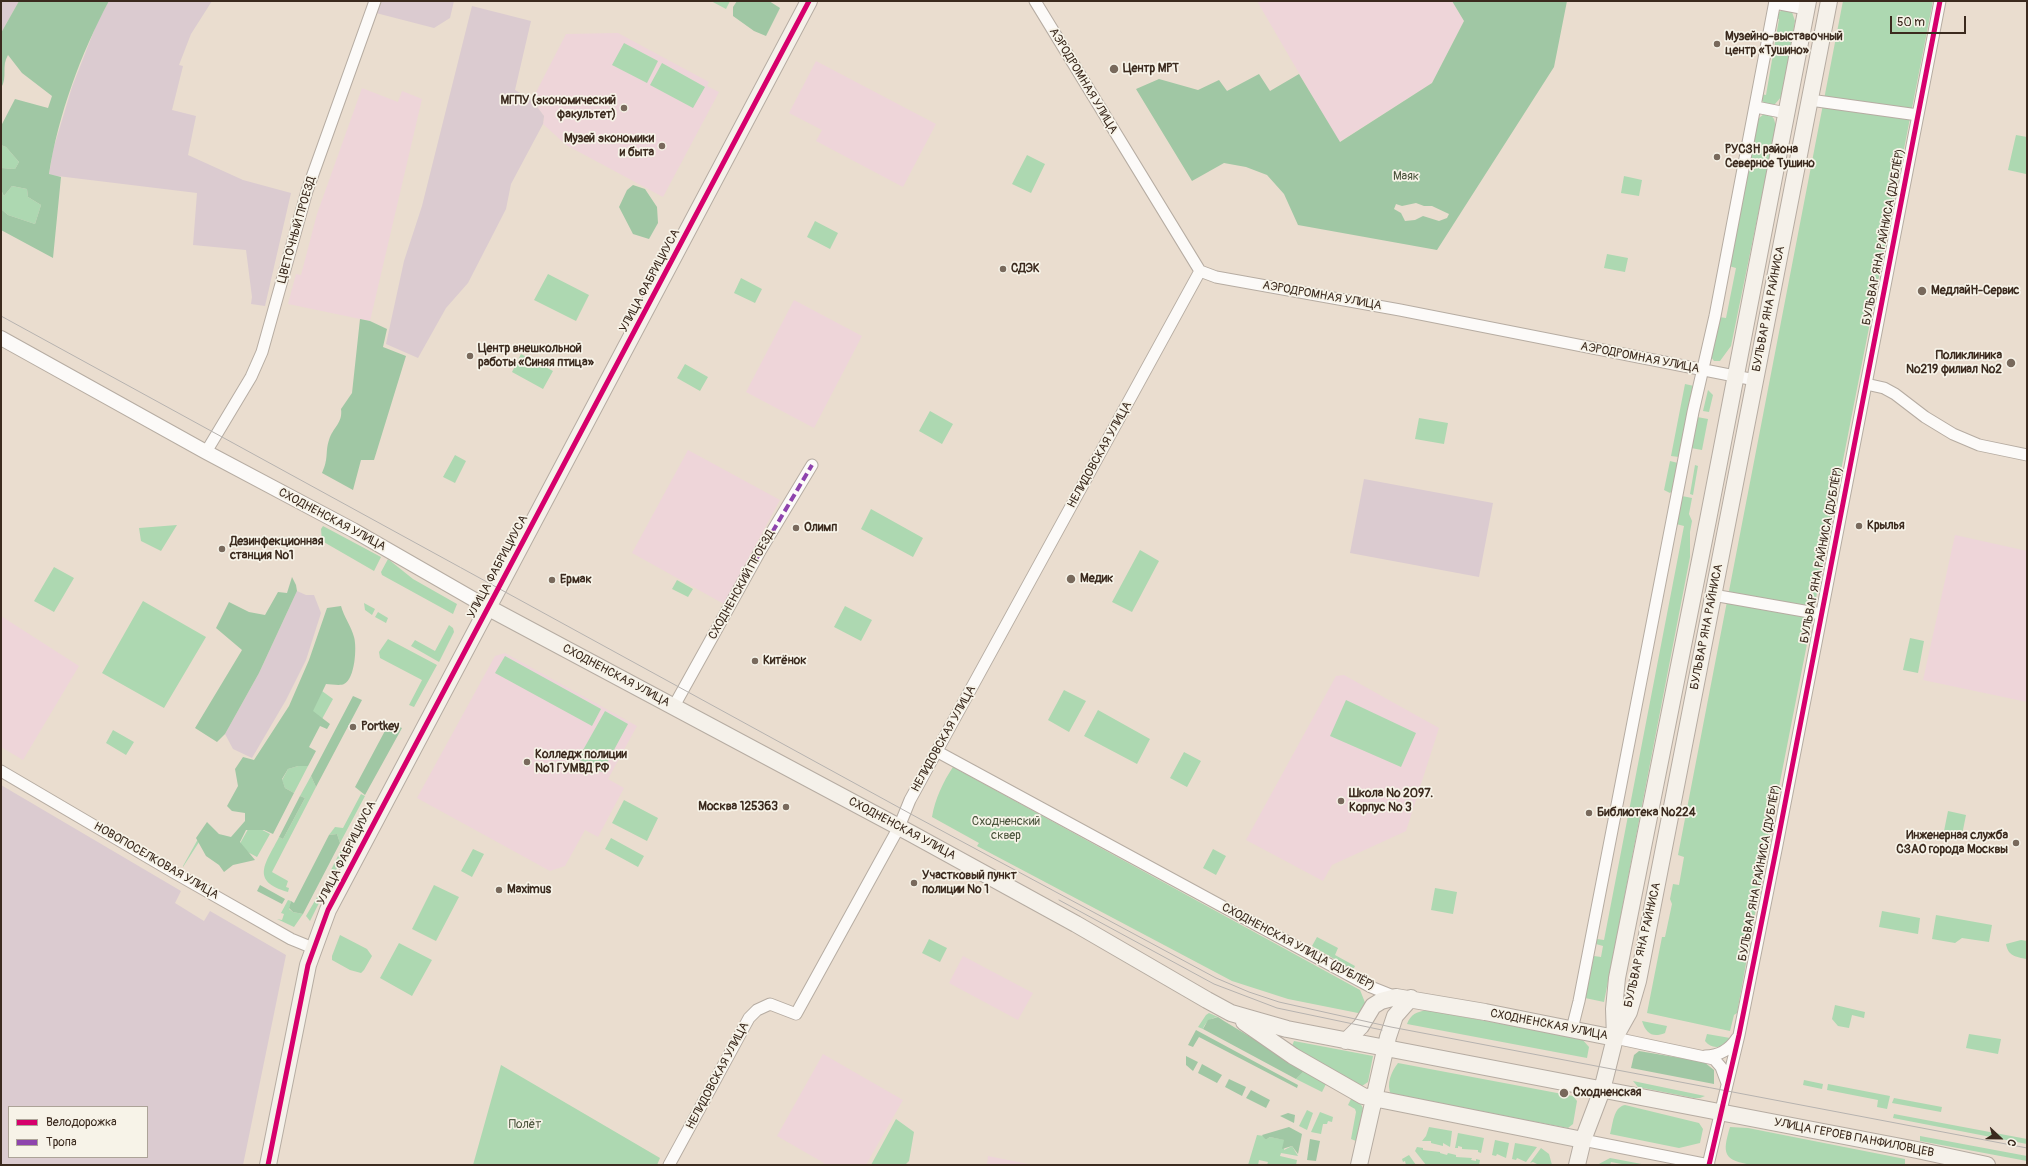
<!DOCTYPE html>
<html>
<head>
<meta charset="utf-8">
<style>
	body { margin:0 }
	#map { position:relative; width:2028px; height:1166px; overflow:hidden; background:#eaddcf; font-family:Pangolin,sans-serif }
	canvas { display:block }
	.frame { position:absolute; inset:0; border:2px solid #3b2a1e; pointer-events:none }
	.legend { position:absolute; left:8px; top:1106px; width:140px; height:52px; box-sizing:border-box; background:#f7f3e8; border:1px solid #aca397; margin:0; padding:5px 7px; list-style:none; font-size:12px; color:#3b2a1e }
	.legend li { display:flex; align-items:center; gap:8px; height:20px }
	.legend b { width:20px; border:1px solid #aca397 }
	.north { position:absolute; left:1980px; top:1118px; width:40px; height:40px; -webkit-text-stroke:3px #f7f3e8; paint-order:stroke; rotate:112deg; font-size:11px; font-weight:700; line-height:16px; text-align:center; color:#3b2a1e }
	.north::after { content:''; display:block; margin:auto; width:14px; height:18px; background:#3b2a1e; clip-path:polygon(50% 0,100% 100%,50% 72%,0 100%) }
	.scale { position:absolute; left:1890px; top:16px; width:76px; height:18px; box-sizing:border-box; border:2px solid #3b2a1e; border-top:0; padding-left:5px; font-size:12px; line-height:14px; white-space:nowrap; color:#3b2a1e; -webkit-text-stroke:3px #f7f3e8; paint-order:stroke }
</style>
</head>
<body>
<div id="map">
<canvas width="2028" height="1166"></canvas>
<div class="frame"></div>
<ul class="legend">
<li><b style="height:5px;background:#d6006c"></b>Велодорожка</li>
<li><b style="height:5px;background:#8e44ad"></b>Тропа</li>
</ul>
<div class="north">С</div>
<div class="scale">50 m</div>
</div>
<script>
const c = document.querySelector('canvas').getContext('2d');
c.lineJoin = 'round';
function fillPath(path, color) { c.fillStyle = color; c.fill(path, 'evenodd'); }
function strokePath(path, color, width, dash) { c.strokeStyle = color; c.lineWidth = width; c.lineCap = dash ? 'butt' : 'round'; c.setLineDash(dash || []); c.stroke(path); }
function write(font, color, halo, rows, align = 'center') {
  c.font = font + ' Pangolin,sans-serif'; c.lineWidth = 3.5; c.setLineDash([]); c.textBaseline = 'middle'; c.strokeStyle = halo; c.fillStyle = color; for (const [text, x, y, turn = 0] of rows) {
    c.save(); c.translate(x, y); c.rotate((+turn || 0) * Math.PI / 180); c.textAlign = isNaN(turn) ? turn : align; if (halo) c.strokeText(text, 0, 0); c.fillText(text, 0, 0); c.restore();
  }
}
const built = new Path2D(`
	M1257 1H1452L1464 21 1432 83 1339 142Z
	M618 33 709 82 707 86 719 92 663 197 566 145 543 124 544 116 532 100 566 34Z
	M816 61 936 124 903 187 816 141 822 130 789 113Z
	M362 88 398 102 402 91 422 99 370 321 288 304 296 274 301 275 317 214Z
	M794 300 862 336 814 428 746 392Z
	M688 450 780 500 724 604 632 553Z
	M1955 535 2027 551V702L1923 680Z
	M1 616 79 666 23 760 1 747Z
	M505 653 637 726 608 779 624 788 598 837 585 830 565 866 550 871 417 798 495 656Z
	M1344 675 1439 728 1406 831 1332 865 1323 881 1246 840 1336 676Z
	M963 956 1033 993 1018 1020 949 983Z
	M823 1054 903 1100 866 1165H823L824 1163 777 1136Z
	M988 1156 1033 1165H987Z`);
const industrial = new Path2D(`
	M1 1H19L1 33Z
	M109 1H212L191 34 179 65 183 66 172 110 196 116 188 155 243 180 291 193 265 306 251 304 252 297 246 250 193 245 197 193 49 175 53 150 72 87 97 23Z
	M381 1H454L450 18 434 28 376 13Z
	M472 6 531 21 515 90 532 100 544 116 543 124 511 184 506 209 468 283 446 308 418 358 386 344 404 261 422 206Z
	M1364 479 1493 503 1479 577 1350 553Z
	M297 591 306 595H314L321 613 306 660 286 700 252 758 233 749 225 734 259 673Z
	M1 785 181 891 175 903 204 921 210 911 286 955 243 1165H1ZM9 1107H147V1157H9Z`);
const green = new Path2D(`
	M711 1H730L726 9Z
	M1843 1H1933L1768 843 1737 1013 1734 1015 1730 1031 1647 1013 1662 937H1665L1672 904 1670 899 1673 884 1679 885 1684 857 1678 855Z
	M1785 9 1792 12 1795 21 1782 96 1775 104H1766L1762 101 1761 94 1766 95 1779 19 1775 18 1777 13Z
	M624 43 658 61 647 83 612 65Z
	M662 63 705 87 693 108 650 85Z
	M1764 114H1770L1774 119 1776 127 1731 346 1720 361H1714L1711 357 1719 317 1726 318 1736 268 1729 266 1757 124 1759 118Z
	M2016 135 2027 137 2026 174 2008 170Z
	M1 145 6 147 19 162 15 169 1 168Z
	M1027 155 1045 164 1031 193 1012 184Z
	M1624 176 1642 180 1639 196 1621 193Z
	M12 186 27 189 28 197 41 205 35 224 8 215 1 209V190L4 196Z
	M815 221 838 233 830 249 807 237Z
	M1607 254 1628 258 1625 272 1604 268Z
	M548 274 589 295 576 321 534 300Z
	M741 278 762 289 755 303 734 293Z
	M521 354 553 371 543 389 512 372Z
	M685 364 708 377 700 391 677 378Z
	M1685 384 1694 386 1679 457 1671 456Z
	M1708 390 1713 395 1709 412 1703 411Z
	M930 411 953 424 942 444 919 431Z
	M1697 417 1708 419 1702 450 1691 448Z
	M1419 418 1448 423 1444 444 1415 439Z
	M455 455 466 461 455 483 443 477Z
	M1670 461 1678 463 1673 490 1670 493 1664 490Z
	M1695 465 1698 466 1693 495 1690 494Z
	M1682 496 1692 498 1689 514 1692 521 1690 532V557L1604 1002 1585 998 1594 956 1601 957 1603 946 1596 944 1597 939 1604 940 1684 526 1676 524Z
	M871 509 923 538 913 557 861 529Z
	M177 525 161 551 141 541 139 528Z
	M323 526 381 557 374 571 322 541 321 529Z
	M1140 550 1159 561 1132 612 1112 602Z
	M388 559 413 579 457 604 453 614 382 575 381 572Z
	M54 567 74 578 54 612 34 601Z
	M677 580 693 589 688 597 672 589Z
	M143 601 206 637 164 708 102 673Z
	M364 603 375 609 372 615 365 610Z
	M845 606 872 620 861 641 834 627Z
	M378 612 388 618 386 623 375 617Z
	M449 625 453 628 454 632 439 662 411 646 415 640 435 651Z
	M1910 638 1924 641 1918 673 1903 670Z
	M388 639 437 665 414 707 409 705 422 680 380 658 379 652Z
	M505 656 601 709 592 726 495 673Z
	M1064 690 1086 701 1069 732 1048 720Z
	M322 691 333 699 322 719 309 710Z
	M1346 700 1416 733 1401 767 1330 736Z
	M1098 710 1150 739 1137 764 1084 736Z
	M605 711 628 724 602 772 578 759Z
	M113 730 134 742 126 755 106 743Z
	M1184 752 1201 761 1187 787 1170 778Z
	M298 766H308L294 793 285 788 282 780 288 769Z
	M953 767 1360 990 1366 1005 1363 1014 1288 999 1232 981 977 846 979 843 932 817C935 799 943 782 953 767Z
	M311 776 316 787 272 872 288 881 286 887 289 888 288 892C249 881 266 863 279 837L283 839 305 798 300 796Z
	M361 794 365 796 340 843 337 834 329 835 335 827 343 828Z
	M624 800 658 818 647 841 612 823Z
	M1948 811 1966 815 1961 840 1943 836Z
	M251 824 270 834 257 857 238 847Z
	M203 830 206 831 183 867V866Z
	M611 838 644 856 638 867 605 849Z
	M473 849 484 854 472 877 461 871Z
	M1213 849 1226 856 1216 875 1203 868Z
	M341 850 345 852 334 874 330 872Z
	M434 885 459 897 436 941 412 929Z
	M1435 888 1457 892 1453 914 1431 910Z
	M320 892 323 895 310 921 306 916Z
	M288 900 291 901 289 909 293 912 303 914 294 927 277 919 282 920 284 914 281 913Z
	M1882 911 1920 918 1918 934 1879 927Z
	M1936 915 1992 925 1989 942 1962 938 1955 943 1932 939Z
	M340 935 367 949 372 956 364 970 361 973 350 970 332 960V956Z
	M1317 937 1338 948 1335 955 1355 966 1353 970 1312 946Z
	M929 939 947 948 940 962 922 953Z
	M2021 940 2027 941V959C2016 957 2008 956 2006 944Z
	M399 943 432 960 412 996 380 978Z
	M1835 1005 1865 1012 1864 1018 1852 1015 1849 1028 1838 1026 1832 1019Z
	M1427 1010 1582 1039 1589 1047 1587 1058 1407 1024C1411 1014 1416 1012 1427 1010Z
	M1209 1013 1218 1017C1211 1018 1205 1022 1203 1029L1198 1027 1206 1015Z
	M1642 1021 1667 1026 1665 1033C1653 1038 1646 1034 1642 1021Z
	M1707 1034 1730 1038 1722 1046C1715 1048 1710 1047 1705 1041Z
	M1969 1034 2001 1039 1998 1054 1966 1048Z
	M1294 1041 1373 1056 1368 1082 1362 1086 1292 1046Z
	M1398 1063 1573 1096 1577 1101 1573 1124 1568 1128 1391 1095C1386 1084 1391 1072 1398 1063Z
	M501 1065 660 1158 657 1165H473Z
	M1305 1070 1327 1082 1322 1092 1296 1079Z
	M1804 1080 1823 1084 1822 1089 1803 1085Z
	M1633 1081 1705 1096 1700 1098H1694L1638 1087Z
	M1828 1084 1890 1096 1887 1109 1877 1107 1878 1100 1827 1090Z
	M1352 1097 1360 1103 1363 1108 1356 1141 1351 1139 1356 1112 1355 1109 1348 1105Z
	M1894 1098 1942 1107 1941 1112 1892 1103Z
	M1625 1105 1699 1123 1703 1129 1700 1143 1679 1148 1610 1134C1613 1125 1613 1107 1625 1105Z
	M1307 1110 1313 1113 1307 1130 1299 1126Z
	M1320 1112 1333 1117 1332 1122 1328 1121 1327 1124H1323L1321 1134 1311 1132Z
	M1894 1114 2027 1139V1144L1893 1118Z
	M896 1119 914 1132 909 1161 905 1165H871Z
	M1429 1127 1452 1131 1450 1147 1443 1143V1146L1431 1143V1141H1422L1426 1136Z
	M1730 1127 1748 1128 1905 1159V1164L1912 1165H1752C1723 1160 1722 1154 1730 1127Z
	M1458 1133 1484 1138 1481 1153 1478 1152V1150L1462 1149V1147L1458 1146V1148H1455Z
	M1257 1135 1264 1136 1265 1139H1267L1270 1137 1285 1140 1284 1150 1292 1146 1298 1156 1281 1153 1280 1156 1297 1160 1296 1165H1267L1268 1162 1259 1160 1258 1165H1248Z
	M1920 1136 2027 1156V1161L1920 1141Z
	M1495 1140 1509 1143 1506 1158 1497 1154 1496 1156 1492 1155Z
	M1515 1143 1537 1147 1526 1162 1517 1158 1516 1160 1512 1159Z
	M1417 1147 1423 1148V1150L1440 1152V1153L1447 1155 1448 1153 1456 1155V1157L1472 1158 1471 1160 1476 1161V1159L1480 1160 1479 1165H1426L1415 1151Z
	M1541 1148 1549 1154 1552 1165H1539L1533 1162 1530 1163Z
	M1409 1155 1416 1165H1406L1405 1161 1403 1162 1402 1159Z
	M1610 1158 1647 1165H1627L1611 1162 1610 1165H1597Z`);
const forest = new Path2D(`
	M19 1H109C81 53 58 115 49 174L61 177 53 258 1 230V209L8 215 35 224 41 205 28 197 27 189 12 186 4 196 1 190V168L15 169 19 162 6 147 1 145V126L15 99 48 108 52 96 22 73 8 55C1 66 8 77 1 88V33Z
	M737 1H769L780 8 766 36 754 31 733 16V7Z
	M1452 1H1567L1554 67 1437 250 1298 225 1284 194 1267 175 1246 167 1224 163 1192 181 1136 89 1159 79 1198 90 1219 80 1227 91 1259 74 1270 91 1299 74 1340 142 1432 83 1464 21ZM1416 203 1424 206H1432L1449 214 1447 218 1439 221 1423 216 1415 220 1405 221 1401 213 1394 209 1396 204 1402 206Z
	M633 185 645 189 657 207 658 223 649 239 633 234 619 207 627 190Z
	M360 319 370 321 387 329 383 347 406 356 374 460H361L353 490 322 473C329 458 325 452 329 440 333 427 343 423 341 409L352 393Z
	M292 577 296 585 297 591 259 673 225 734 217 742 195 728 242 650 216 628 229 602 249 612 265 615 278 592 287 593Z
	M341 606C344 617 351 626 354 637 357 647 355 679 344 684 340 686 331 684 326 684L313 711 330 724 327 729 320 726 309 747 316 751 308 766H298L288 769 282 779 285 788 294 793 273 834 264 830H246L240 842 255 860 233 865 224 872 219 865 206 856 196 838 207 822 219 834 231 837 245 821V813L232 811 227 806 238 786 235 769 243 757 254 760 289 706 309 660 327 608Z
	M353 696 362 700 316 787 311 776Z
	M393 724 402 728 365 795 355 787 387 727Z
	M300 796 305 798 283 839 279 837Z
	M337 834 340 843 303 914 293 912 289 908 291 901 294 903 329 835Z
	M260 885 285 899 282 904 257 891Z
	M1218 1017 1224 1021 1305 1070 1296 1079 1203 1029 1208 1020Z
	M1196 1030 1298 1085 1297 1088 1199 1037 1193 1047 1188 1045Z
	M1639 1051 1704 1062 1714 1070V1084L1631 1068 1634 1055Z
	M1186 1056 1198 1062 1193 1071 1186 1065Z
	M1202 1064 1222 1075 1217 1083 1198 1073Z
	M1229 1079 1246 1087 1242 1096 1225 1087Z
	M1251 1090 1270 1100 1266 1108 1246 1098Z
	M1288 1113 1295 1115 1294 1123 1280 1116Z
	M1289 1127 1302 1134 1298 1154 1292 1146 1282 1149 1284 1140 1270 1137 1267 1139H1265L1262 1135Z
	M1310 1139 1320 1141 1316 1161 1307 1160Z`);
const minor = new Path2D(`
	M1035 1 1200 271 1216 277 1400 310 1755 380
	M1775 3 1806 9
	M1810 100 1918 115
	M1756 107 1786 113
	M1866 384 1884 388 1895 394 1925 417 1953 434 1979 445 2027 455
	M206 452 251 377 262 352 307 191 375 1
	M1713 595 1821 614
	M674 706 759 553 812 465
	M938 752 1371 987 1396 997
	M1 771 173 872 291 939 313 948
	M1572 1029 1579 1001 1693 412 1715 316 1775 1
	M1615 1038 1714 1059 1721 1067 1727 1083
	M1705 1056C1719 1056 1730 1049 1737 1038
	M1583 1140 1709 1165
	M669 1165 749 1018 757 1010 770 1004 796 1014 899 827 910 800 1200 271
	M1708 1165 1739 1035 1777 845 1940 1`);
const tertiary = new Path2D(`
	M1 338 206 452 353 530 487 607`);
const secondary = new Path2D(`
	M487 607 912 834 1076 924 1207 1000 1231 1013 1287 1029 1917 1150 1987 1165
	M1244 1022 1293 1056 1363 1096 1583 1140
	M1615 1037 1629 1012 1638 981 1829 1
	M1346 1041 1361 1026 1373 1006 1381 1001 1396 997 1485 1012 1615 1038
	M268 1165 308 965 328 910 809 1
	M1359 1165 1388 1037 1395 1016 1411 998
	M1577 1165 1583 1140 1602 1090 1615 1038 1614 1009 1617 978 1708 520 1808 1`);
const tram = new Path2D(`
	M1 316 920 819 1216 978 1249 992 1279 1002 1391 1027 2027 1148
	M1059 900 1214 984 1277 1008 1382 1030`);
const quiet = new Path2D(`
	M754 563 812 465`);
const cycleway = new Path2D(`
	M268 1165 308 965 328 910 809 1
	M1709 1165 1739 1035 1777 845 1940 1`);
const markers = [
	[1717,44,4,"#78695c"],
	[1114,69,5,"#78695c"],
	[624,108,4,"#78695c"],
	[662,146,4,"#78695c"],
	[1717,157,4,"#78695c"],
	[1003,269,4,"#78695c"],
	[1922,291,5,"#78695c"],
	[470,356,4,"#78695c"],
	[2011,363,5,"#78695c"],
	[1859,526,4,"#78695c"],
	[796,528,4,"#78695c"],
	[222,549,4,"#78695c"],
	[1071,579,5,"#78695c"],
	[552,580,4,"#78695c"],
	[755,661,4,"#78695c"],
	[353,727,4,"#78695c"],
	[527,762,4,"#78695c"],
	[1341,801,4,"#78695c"],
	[786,807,4,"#78695c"],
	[1589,813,4,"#78695c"],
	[2016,843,4,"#78695c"],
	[914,883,4,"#78695c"],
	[499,890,4,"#78695c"],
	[1564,1093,5,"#78695c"]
];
const poiNames = [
	["Музейно-выставочный",1725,37],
	["центр «Тушино»",1725,51],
	["Центр МРТ",1123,69],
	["МГПУ (экономический",616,101,"right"],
	["факультет)",616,115,"right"],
	["Музей экономики",654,139,"right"],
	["и быта",654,153,"right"],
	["РУСЗН района",1725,150],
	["Северное Тушино",1725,164],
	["СДЭК",1011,269],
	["МедлайН-Сервис",1931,291],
	["Центр внешкольной",478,349],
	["работы «Синяя птица»",478,363],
	["Поликлиника",2002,356,"right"],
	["№219 филиал №2",2002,370,"right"],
	["Крылья",1867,526],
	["Олимп",804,528],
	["Дезинфекционная",230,542],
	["станция №1",230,556],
	["Медик",1080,579],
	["Ермак",560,580],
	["Китёнок",763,661],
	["Portkey",361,727],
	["Колледж полиции",535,755],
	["№1 ГУМВД РФ",535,769],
	["Школа № 2097.",1349,794],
	["Корпус № 3",1349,808],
	["Москва 125363",778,807,"right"],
	["Библиотека №224",1597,813],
	["Инженерная служба",2008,836,"right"],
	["СЗАО города Москвы",2008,850,"right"],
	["Участковый пункт",922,876],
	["полиции № 1",922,890],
	["Maximus",507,890],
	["Сходненская",1573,1093]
];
const streetNames = [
	["АЭРОДРОМНАЯ УЛИЦА",1083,81,59],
	["ЦВЕТОЧНЫЙ ПРОЕЗД",297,230,-74],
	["БУЛЬВАР ЯНА РАЙНИСА (ДУБЛЁР)",1884,237,-79],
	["УЛИЦА ФАБРИЦИУСА",650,281,-62],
	["АЭРОДРОМНАЯ УЛИЦА",1322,296,10],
	["БУЛЬВАР ЯНА РАЙНИСА",1769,309,-79],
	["АЭРОДРОМНАЯ УЛИЦА",1640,358,11],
	["НЕЛИДОВСКАЯ УЛИЦА",1100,455,-61],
	["СХОДНЕНСКАЯ УЛИЦА",332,520,28],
	["БУЛЬВАР ЯНА РАЙНИСА (ДУБЛЁР)",1822,555,-79],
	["УЛИЦА ФАБРИЦИУСА",498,567,-62],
	["СХОДНЕНСКИЙ ПРОЕЗД",742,585,-61],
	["БУЛЬВАР ЯНА РАЙНИСА",1707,627,-79],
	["СХОДНЕНСКАЯ УЛИЦА",616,676,28],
	["НЕЛИДОВСКАЯ УЛИЦА",944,739,-61],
	["СХОДНЕНСКАЯ УЛИЦА",902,829,28],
	["УЛИЦА ФАБРИЦИУСА",347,853,-63],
	["НОВОПОСЕЛКОВАЯ УЛИЦА",156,861,30],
	["БУЛЬВАР ЯНА РАЙНИСА (ДУБЛЁР)",1760,873,-79],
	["БУЛЬВАР ЯНА РАЙНИСА",1643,945,-77],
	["СХОДНЕНСКАЯ УЛИЦА (ДУБЛЁР)",1298,947,28],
	["СХОДНЕНСКАЯ УЛИЦА",1549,1025,11],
	["НЕЛИДОВСКАЯ УЛИЦА",718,1076,-62],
	["УЛИЦА ГЕРОЕВ ПАНФИЛОВЦЕВ",1854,1138,11]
];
const parkNames = [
	["Маяк",1406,177],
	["Сходненский",1006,822],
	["сквер",1006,836],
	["Полёт",525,1125]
];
fillPath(built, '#eed5d9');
fillPath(industrial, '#dbcbd0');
fillPath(green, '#add8b1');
fillPath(forest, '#a0c7a4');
strokePath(minor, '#b6aca2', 13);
strokePath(tertiary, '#b6aca2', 16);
strokePath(secondary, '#b6aca2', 18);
strokePath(minor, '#fcfaf8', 11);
strokePath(tertiary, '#fcfaf8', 14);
strokePath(secondary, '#f5f1ea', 16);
strokePath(tram, '#b6b2af', 1);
strokePath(quiet, '#8e44ad', 4, [8, 4]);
strokePath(cycleway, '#d6006c', 5);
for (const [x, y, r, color] of markers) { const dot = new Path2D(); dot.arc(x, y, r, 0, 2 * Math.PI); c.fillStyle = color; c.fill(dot); strokePath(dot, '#f7f3e8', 1.5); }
write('bold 12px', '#3b2a1e', '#f7f3e8', poiNames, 'left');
write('12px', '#3b2a1e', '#f7f3e8', streetNames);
write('12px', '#4b543c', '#f7f3e8', parkNames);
</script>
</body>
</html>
